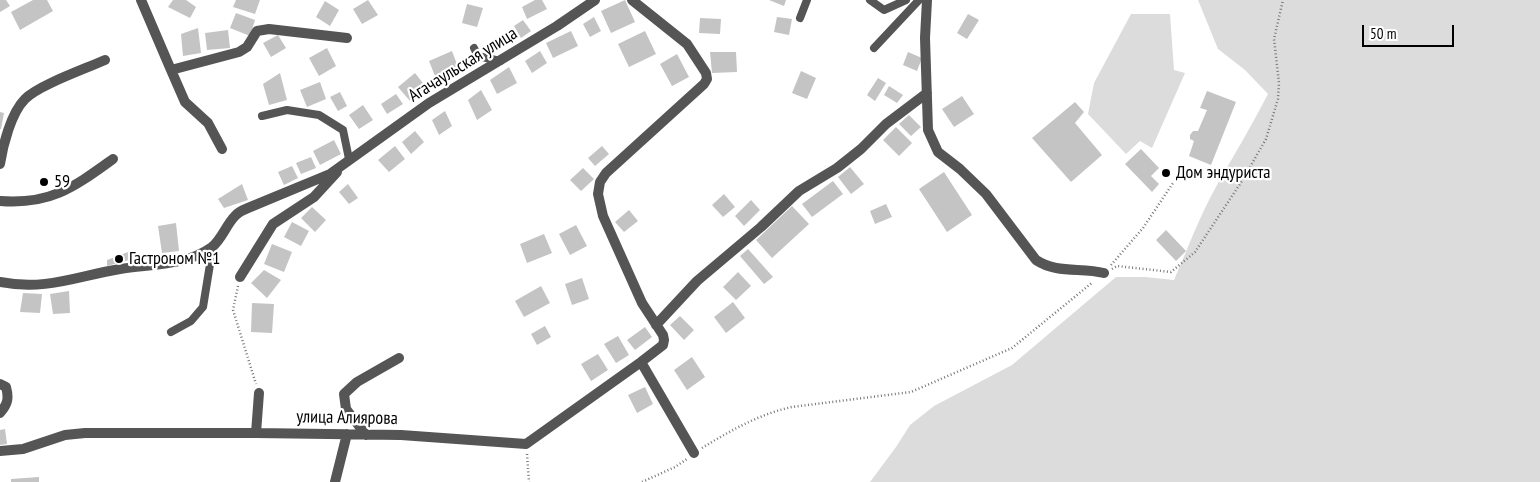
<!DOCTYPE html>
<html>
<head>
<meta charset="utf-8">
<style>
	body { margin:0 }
	#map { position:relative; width:1540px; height:482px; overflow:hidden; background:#fff; font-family:"PT Sans Narrow",sans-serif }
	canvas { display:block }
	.scale { position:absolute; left:1362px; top:25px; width:92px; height:22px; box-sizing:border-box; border:2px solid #000; border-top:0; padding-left:6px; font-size:15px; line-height:18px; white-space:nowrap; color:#000; -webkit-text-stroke:4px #fff; paint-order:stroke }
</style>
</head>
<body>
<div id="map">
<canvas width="1540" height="482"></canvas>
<div class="scale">50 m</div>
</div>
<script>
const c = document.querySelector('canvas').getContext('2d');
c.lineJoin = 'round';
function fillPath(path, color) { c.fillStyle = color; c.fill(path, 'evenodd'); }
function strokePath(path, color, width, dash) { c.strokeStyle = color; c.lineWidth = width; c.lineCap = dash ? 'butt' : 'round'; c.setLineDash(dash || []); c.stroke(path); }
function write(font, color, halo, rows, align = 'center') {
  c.font = font + ' "PT Sans Narrow",sans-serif'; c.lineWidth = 4.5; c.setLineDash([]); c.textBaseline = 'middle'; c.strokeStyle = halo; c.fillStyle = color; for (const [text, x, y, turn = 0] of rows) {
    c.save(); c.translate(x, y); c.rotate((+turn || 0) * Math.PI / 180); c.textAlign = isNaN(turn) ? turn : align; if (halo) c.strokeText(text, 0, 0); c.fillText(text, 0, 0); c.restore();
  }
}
const green = new Path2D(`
	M1198 0H1540V482H870L896 447 910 425 934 406 1012 365 1116 277H1145L1174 280C1188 248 1200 215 1217 185 1234 155 1252 125 1268 94L1245 70 1218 49Z
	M1131 14H1170L1174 70 1185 73 1152 148 1140 141 1126 154 1088 114 1094 83Z`);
const building = new Path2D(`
	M0 0H6L10 6 0 12Z
	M33 0H47L53 11 20 30 11 12Z
	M173 0H186L196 7 190 18 168 7Z
	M236 0H260L255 14 233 7Z
	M368 0 378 15 362 24 353 9Z
	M535 0H542L547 9 527 19 522 7Z
	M625 0 635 22 611 33 601 11Z
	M769 0H786L784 6Z
	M325 1 339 10 330 26 316 17Z
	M467 4 483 8 477 27 462 23Z
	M236 13 255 20 250 36 230 28Z
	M968 14 979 20 967 39 957 33Z
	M594 17 601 31 590 37 583 24Z
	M777 17 792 19 789 35 774 32Z
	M700 18 721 19 720 34 699 33Z
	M523 20 531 31 521 38 514 26Z
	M198 28 201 53 183 56 181 34Z
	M228 30 230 48 207 50 205 33Z
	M571 31 578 46 553 58 546 43Z
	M645 31 656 54 629 67 618 44Z
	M278 35 286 48 271 57 263 43Z
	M327 48 336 66 319 76 309 58Z
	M452 51 458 67 435 76 429 61Z
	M540 51 547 63 532 73 525 61Z
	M710 52H736L737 72 712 73Z
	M908 52 922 58 917 71 903 65Z
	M677 54 689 77 672 86 660 64Z
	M509 67 517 83 497 94 490 80Z
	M801 71 816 78 807 99 792 93Z
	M280 73 287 100 269 105 263 84Z
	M415 73 426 87 410 101 398 87Z
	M878 78 886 83 875 101 867 95Z
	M320 82 326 99 307 107 300 90Z
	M889 86 903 95 897 103 884 95Z
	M481 90 492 110 477 120 468 100Z
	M1207 91 1236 102 1211 165 1189 156 1194 141 1190 139V135L1193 131H1198L1207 110 1200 108Z
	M340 92 347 106 338 111 330 97Z
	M396 94 403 104 387 114 381 104Z
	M962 96 974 114 954 127 942 109Z
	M1075 102 1084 112 1075 123 1102 155 1071 182 1032 138Z
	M363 105 373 120 359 129 349 115Z
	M445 111 452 126 439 135 432 120Z
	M0 112 4 113 1 129H0Z
	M909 115 921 127 911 136 899 124Z
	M896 127 912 143 899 156 883 140Z
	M415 131 424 142 411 154 402 142Z
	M334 140 341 154 320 165 313 151Z
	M395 146 405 159 389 172 378 160Z
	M602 146 609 154 595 166 588 158Z
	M1141 149 1159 168 1151 176 1159 184 1152 192 1125 164Z
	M311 157 316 168 301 174 296 163Z
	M292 166 298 178 284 185 278 172Z
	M850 167 864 184 851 194 838 177Z
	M583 168 594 179 581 191 570 180Z
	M944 172 972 215 947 232 919 189Z
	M833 181 843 194 812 217 802 204Z
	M242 184 248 200 224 208 218 199Z
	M348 184 358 198 349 204 339 192Z
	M724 194 735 207 723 217 712 205Z
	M751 200 760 210 744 226 735 216Z
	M886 204 892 217 875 224 870 211Z
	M792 206 809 224 772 258 756 240Z
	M312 207 326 220 315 232 301 218Z
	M629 210 638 221 624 232 615 222Z
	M292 222 309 231 301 246 284 237Z
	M176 223 179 251 162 253 158 226Z
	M576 225 587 246 570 255 559 234Z
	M1166 230 1186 251 1176 261 1156 240Z
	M544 234 552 253 527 263 520 244Z
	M272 244 292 252 284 272 264 264Z
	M748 249 773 277 764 284 740 256Z
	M128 252 129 260 107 266V260Z
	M264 270 281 280 267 298 251 283Z
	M738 272 751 286 736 300 723 287Z
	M582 278 589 299 572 305 565 284Z
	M541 286 550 303 524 317 515 301Z
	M69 291 70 313 53 314 50 294Z
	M23 293 42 294 40 313 20 312Z
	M733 302 745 318 726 333 714 317Z
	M252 303 274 304 272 333 251 332Z
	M680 316 694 330 684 340 670 325Z
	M545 326 551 337 537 345 531 334Z
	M645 327 652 337 635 350 627 340Z
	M618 336 629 355 616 363 604 344Z
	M598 354 608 370 591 381 581 364Z
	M692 357 705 377 687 390 674 370Z
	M645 387 653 404 637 413 628 395Z
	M5 429 7 444 0 445V430Z
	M39 477V482H11V479Z`);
const path = new Path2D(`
	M1111 265 1143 228 1173 183
	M1112 269 1117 266 1171 272 1195 252 1242 181 1266 139 1278 99 1279 83 1274 39 1283 0
	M238 286 233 310 256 384
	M702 448C730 431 759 414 792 407L911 392 1012 348 1093 282
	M527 454 529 482
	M642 482 675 467 687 459`);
const lane = new Path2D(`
	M870 0 884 10 906 0
	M800 18 807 0
	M474 48 478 56 500 61
	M874 48 919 0
	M262 116 287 110 319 115 343 130 349 159
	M171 332 191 321 203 307 213 246`);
const street = new Path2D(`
	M141 0 171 70 239 52 247 47 257 31 269 29 347 38
	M927 0 925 38 928 130 938 152 960 169 986 194 1036 260C1057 274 1081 267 1104 273
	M171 70 185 102 208 123 222 149
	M0 164C3 145 11 113 25 99 39 85 85 69 105 60
	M0 201C51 205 74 187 113 159
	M240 277 273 224 314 197 337 172
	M0 282C46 291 77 276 120 269 151 264 186 266 212 247 222 239 226 225 235 216 238 212 243 210 248 208L330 174 429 103 557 26 595 0
	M656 325 697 281 761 227 799 191 837 168 861 149 886 124 927 93
	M641 362 694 453
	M0 384 6 387C9 398 8 404 0 413
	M256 433 259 393
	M366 435 346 409 344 394 357 382 399 358
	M0 451 23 449 65 435 85 433H256L401 435 526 444 641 362 663 345 664 340 663 335 642 303 603 216 598 194 600 182 606 173 704 84 707 79 706 73 687 44 632 0
	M335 482 347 434`);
const markers = [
	[1166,173,5,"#000"],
	[44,182,5,"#000"],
	[119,259,5,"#000"]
];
const streetNames = [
	["Агачаульская улица",463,65,-32],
	["улица Алиярова",347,418,1]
];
const poiNames = [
	["Дом эндуриста",1176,173],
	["59",54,182],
	["Гастроном №1",129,259]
];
fillPath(green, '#dcdcdc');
fillPath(building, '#c4c4c4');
strokePath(path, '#777', 2.5, [1, 2.5]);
strokePath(lane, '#555', 8);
strokePath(street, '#555', 10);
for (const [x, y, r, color] of markers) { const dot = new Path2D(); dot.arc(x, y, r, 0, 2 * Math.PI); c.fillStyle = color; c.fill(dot); strokePath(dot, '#fff', 2); }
write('18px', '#000', '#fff', streetNames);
write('18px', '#000', '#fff', poiNames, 'left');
</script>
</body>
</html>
